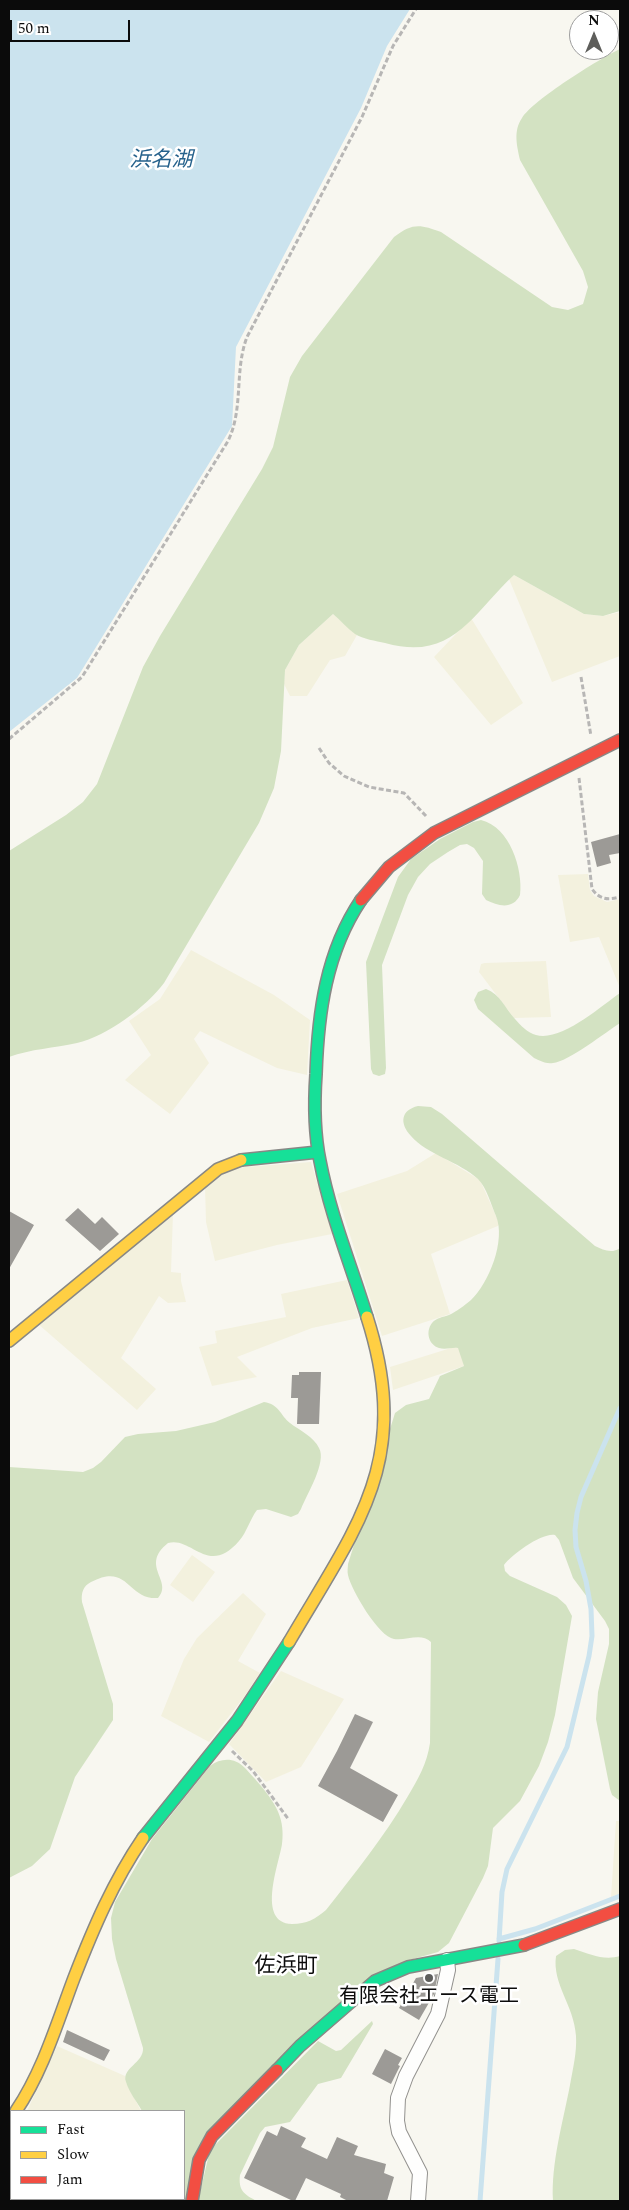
<!DOCTYPE html>
<html>
<head>
<meta charset="utf-8">
<style>
	body { margin:0 }
	#map { position:relative; width:629px; height:2210px; overflow:hidden; background:#f8f7f0; font-family:Spectral,serif }
	canvas { display:block }
	.frame { position:absolute; inset:0; border:10px solid #0b0b0b; pointer-events:none }
	.legend { position:absolute; left:10px; top:2110px; width:175px; height:90px; box-sizing:border-box; background:#fff; border:1px solid #9d9d9d; margin:0; padding:6px 9px; list-style:none; font-size:15px; color:#0b0b0b }
	.legend li { display:flex; align-items:center; gap:10px; height:25px }
	.legend b { width:25px; border:1px solid #9d9d9d }
	.north { position:absolute; left:569px; top:10px; width:50px; height:50px; box-sizing:border-box; background:#fff; border:1px solid #9d9d9d; border-radius:50%; rotate:0deg; font-size:14px; font-weight:700; line-height:20px; text-align:center; color:#0b0b0b }
	.north::after { content:''; display:block; margin:auto; width:18px; height:22px; background:#5e5e5b; clip-path:polygon(50% 0,100% 100%,50% 72%,0 100%) }
	.scale { position:absolute; left:10px; top:20px; width:120px; height:22px; box-sizing:border-box; border:2px solid #0b0b0b; border-top:0; padding-left:6px; font-size:15px; line-height:18px; white-space:nowrap; color:#0b0b0b; -webkit-text-stroke:4px #fff; paint-order:stroke }
</style>
</head>
<body>
<div id="map">
<canvas width="629" height="2210"></canvas>
<div class="frame"></div>
<ul class="legend">
<li><b style="height:6px;background:#16e098"></b>Fast</li>
<li><b style="height:6px;background:#ffcf43"></b>Slow</li>
<li><b style="height:6px;background:#f24e42"></b>Jam</li>
</ul>
<div class="north">N</div>
<div class="scale">50 m</div>
</div>
<script>
const c = document.querySelector('canvas').getContext('2d');
c.lineJoin = 'round';
function fillPath(path, color) { c.fillStyle = color; c.fill(path, 'evenodd'); }
function strokePath(path, color, width, dash) { c.strokeStyle = color; c.lineWidth = width; c.lineCap = dash ? 'butt' : 'round'; c.setLineDash(dash || []); c.stroke(path); }
function write(font, color, halo, rows, align = 'center') {
  c.font = font + ' Spectral,"Noto Sans JP",serif'; c.lineWidth = 5; c.setLineDash([]); c.textBaseline = 'middle'; c.strokeStyle = halo; c.fillStyle = color; for (const [text, x, y, turn = 0] of rows) {
    c.save(); c.translate(x, y); c.rotate((+turn || 0) * Math.PI / 180); c.textAlign = isNaN(turn) ? turn : align; if (halo) c.strokeText(text, 0, 0); c.fillText(text, 0, 0); c.restore();
  }
}
const farmland = new Path2D(`
	M514 575 584 614 603 616 620 612V656L552 682 509 579Z
	M333 614 357 635 345 656 330 660 307 696H290L284 684 285 670 299 645Z
	M471 618 523 703 491 725 434 657Z
	M588 874 590 890 594 896 607 902 620 899V988L599 937 570 942 558 875Z
	M191 950 274 995 310 1020 307 1075 277 1068 200 1031 194 1039 209 1063 170 1114 125 1080 151 1055 129 1021 160 999Z
	M546 961 551 1017 514 1018 479 972 481 964 485 963Z
	M436 1153 480 1180 500 1225 431 1254 450 1314 382 1336 337 1194 407 1171Z
	M311 1162 332 1234 277 1245 215 1261 206 1222 205 1186 233 1168Z
	M173 1213 171 1272 181 1273V1281L186 1302 168 1303 159 1296 121 1358 156 1389 137 1410 38 1324Z
	M347 1280 359 1318 312 1328 237 1357 257 1377 212 1386 199 1347 217 1343 215 1331 286 1317 281 1294Z
	M454 1347 458 1348 460 1350 464 1366 393 1390 390 1367Z
	M192 1555 215 1572 193 1602 170 1585Z
	M243 1593 266 1614 238 1661 260 1673 244 1697 209 1742 161 1716 184 1659 197 1638Z
	M281 1671 344 1699 301 1767 266 1782 229 1744Z
	M616 1821H620V1894L611 1897Z
	M57 2046 125 2076 126 2082 141 2111H27Z`);
const forest = new Path2D(`
	M620 49V611L603 616 584 614 514 575C471 615 453 662 385 643 376 641 363 639 355 634 347 628 340 620 333 614L299 645 285 670 281 751 274 788 259 823 164 983C145 1008 107 1036 77 1043 54 1048 31 1049 9 1057V851L66 815 83 802 97 784 143 667 160 636 262 469 273 447 290 377 302 356 394 237C412 223 420 224 441 232L552 307 568 310 583 304 588 287 583 271 520 160C517 146 513 131 522 118 533 100 599 59 620 49Z
	M481 820C510 827 523 869 520 895 513 910 498 906 486 900L482 894 483 861 474 848 467 844 460 845 448 852 430 864 418 877 408 895 382 965 386 1068 385 1074 379 1076 373 1074 371 1069 366 962 398 877 411 859 440 839 473 822Z
	M486 989C500 994 505 1008 515 1019 520 1025 528 1033 536 1035 561 1042 600 1007 620 993V1023C606 1032 568 1062 553 1063 545 1064 541 1061 534 1058L478 1009 474 1000 478 992Z
	M418 1106 431 1107 442 1114 595 1246C603 1250 612 1254 620 1248V1801L612 1795 610 1789 596 1719 598 1692 609 1644V1629L605 1621 573 1578 559 1540 555 1535C543 1532 512 1554 504 1565L505 1571 510 1576 557 1597 566 1605 572 1616 555 1715 548 1742 539 1766 520 1801 493 1828 488 1866 483 1878 449 1943 438 1952 406 1961 208 2132 186 2201H61V2199H184V2111H142C137 2102 129 2092 126 2082 121 2068 144 2063 143 2048L116 1959 112 1939 111 1918 115 1902 152 1839 210 1766C221 1758 234 1757 245 1768 257 1781 275 1800 280 1817 283 1826 283 1836 282 1844 279 1864 256 1923 292 1924 307 1924 315 1919 326 1910 355 1873 384 1837 408 1796 418 1779 427 1764 430 1743L431 1642C421 1632 406 1641 394 1639 379 1637 351 1590 348 1575 347 1572 348 1567 348 1564L395 1413 406 1405 429 1399 440 1376 464 1366 458 1348C452 1347 446 1350 439 1348 429 1345 425 1332 432 1323 436 1318 443 1317 449 1315 456 1312 465 1305 471 1300 489 1283 506 1240 496 1216 491 1205 487 1188 478 1179 460 1162 426 1154 411 1136 399 1123 401 1110 418 1106Z
	M264 1402C279 1404 280 1415 290 1423 299 1430 314 1437 319 1448 327 1462 307 1494 301 1509L298 1514 291 1517 266 1509 257 1510C250 1519 247 1532 239 1541 208 1577 192 1536 168 1543 139 1566 174 1581 158 1598 127 1600 129 1562 91 1582 83 1586 81 1593 82 1602L113 1704V1720L75 1777 50 1849 32 1866 9 1878V1467L83 1472 93 1468 101 1462 125 1437 138 1434 176 1431 215 1422Z
	M574 1949C590 1954 604 1961 620 1956V2201H553C551 2163 563 2122 570 2085 573 2068 577 2052 576 2036 574 2005 552 1984 556 1956L565 1950Z
	M372 2021 373 2024 341 2078 318 2084 290 2122 265 2127 260 2133 240 2175C238 2191 245 2195 257 2201H198L210 2150 318 2041 336 2051 341 2050Z
	M11 2130V2188L9 2189V2132Z`);
const water = new Path2D(`
	M9 9H410L387 46 361 108 236 347 232 426 77 678 9 732Z`);
const stream = new Path2D(`
	M499 1939 535 1929 620 1896
	M499 1941 502 1892 507 1869 567 1747 589 1656 592 1636 591 1609 586 1581 576 1547 575 1530 577 1513 581 1497 620 1408
	M480 2201 498 1959`);
const building = new Path2D(`
	M620 834V853L609 855 611 863 597 867 591 842Z
	M78 1208 95 1224 102 1217 119 1234 100 1251 65 1220Z
	M9 1211 34 1225 9 1269Z
	M299 1372H321L319 1424H297L298 1398H291L292 1375H299Z
	M355 1714 373 1722 350 1768 398 1795 383 1822 318 1786 337 1751Z
	M438 1974 434 1994 419 2020 399 2008 416 1978Z
	M67 2030 110 2050 104 2061 63 2042Z
	M385 2049 402 2058 398 2065 400 2066 391 2084 372 2074Z
	M281 2126 306 2138 301 2147 327 2159 337 2137 358 2146 354 2155 386 2164 384 2173 394 2177 387 2201H348L340 2197 341 2194 306 2178 295 2201H293L244 2178 267 2131 277 2136Z`);
const path = new Path2D(`
	M581 677 591 736
	M9 739 82 677 228 441C244 408 234 371 247 337L362 117 393 46 416 9
	M319 748 329 763 344 776 369 787 404 793 427 817
	M579 778 592 889C600 900 608 900 620 897
	M232 1751 253 1771 289 1820`);
const street = new Path2D(`
	M9 2196 11 2195
	M54 2199 55 2201
	M418 2201 420 2173 399 2132 397 2121 398 2098 406 2076 438 2014 448 1970 447 1960`);
const fast = new Path2D(`
	M361 900C326 952 318 1013 316 1074 314 1103 314 1132 320 1161 330 1214 351 1265 367 1317
	M241 1160 318 1152
	M143 1838 237 1721 289 1642
	M277 2070 300 2046 375 1981 408 1967 524 1945`);
const slow = new Path2D(`
	M9 1341 218 1169 241 1160
	M289 1642C358 1524 413 1461 367 1317
	M16 2111C43 2071 57 2023 74 1978 93 1929 113 1882 143 1838`);
const jam = new Path2D(`
	M361 900 389 867 434 833 620 740
	M524 1945 620 1909
	M192 2201 199 2160 212 2136 277 2070`);
const markers = [
	[429,1978,5,"#5e5e5b"]
];
const poiNames = [
	["有限会社エース電工",429,1998]
];
const waterNames = [
	["浜名湖",161,162]
];
const neighbourhoodNames = [
	["佐浜町",286,1968]
];
fillPath(farmland, '#f3f1de');
fillPath(forest, '#d3e2c2');
fillPath(water, '#cbe3ee');
strokePath(stream, '#cbe3ee', 5);
fillPath(building, '#9c9a96');
strokePath(street, '#92918e', 16);
strokePath(fast, '#888885', 14);
strokePath(slow, '#888885', 14);
strokePath(jam, '#888885', 14);
strokePath(path, '#b7b6b5', 3, [5, 2.5]);
strokePath(street, '#fefefd', 14);
strokePath(fast, '#16e098', 11);
strokePath(slow, '#ffcf43', 11);
strokePath(jam, '#f24e42', 11);
for (const [x, y, r, color] of markers) { const dot = new Path2D(); dot.arc(x, y, r, 0, 2 * Math.PI); c.fillStyle = color; c.fill(dot); strokePath(dot, '#fff', 2); }
write('20px', '#0b0b0b', '#fff', poiNames);
write('italic 21px', '#26628c', '#fff', waterNames);
write('21px', '#0b0b0b', '#fff', neighbourhoodNames);
</script>
</body>
</html>
